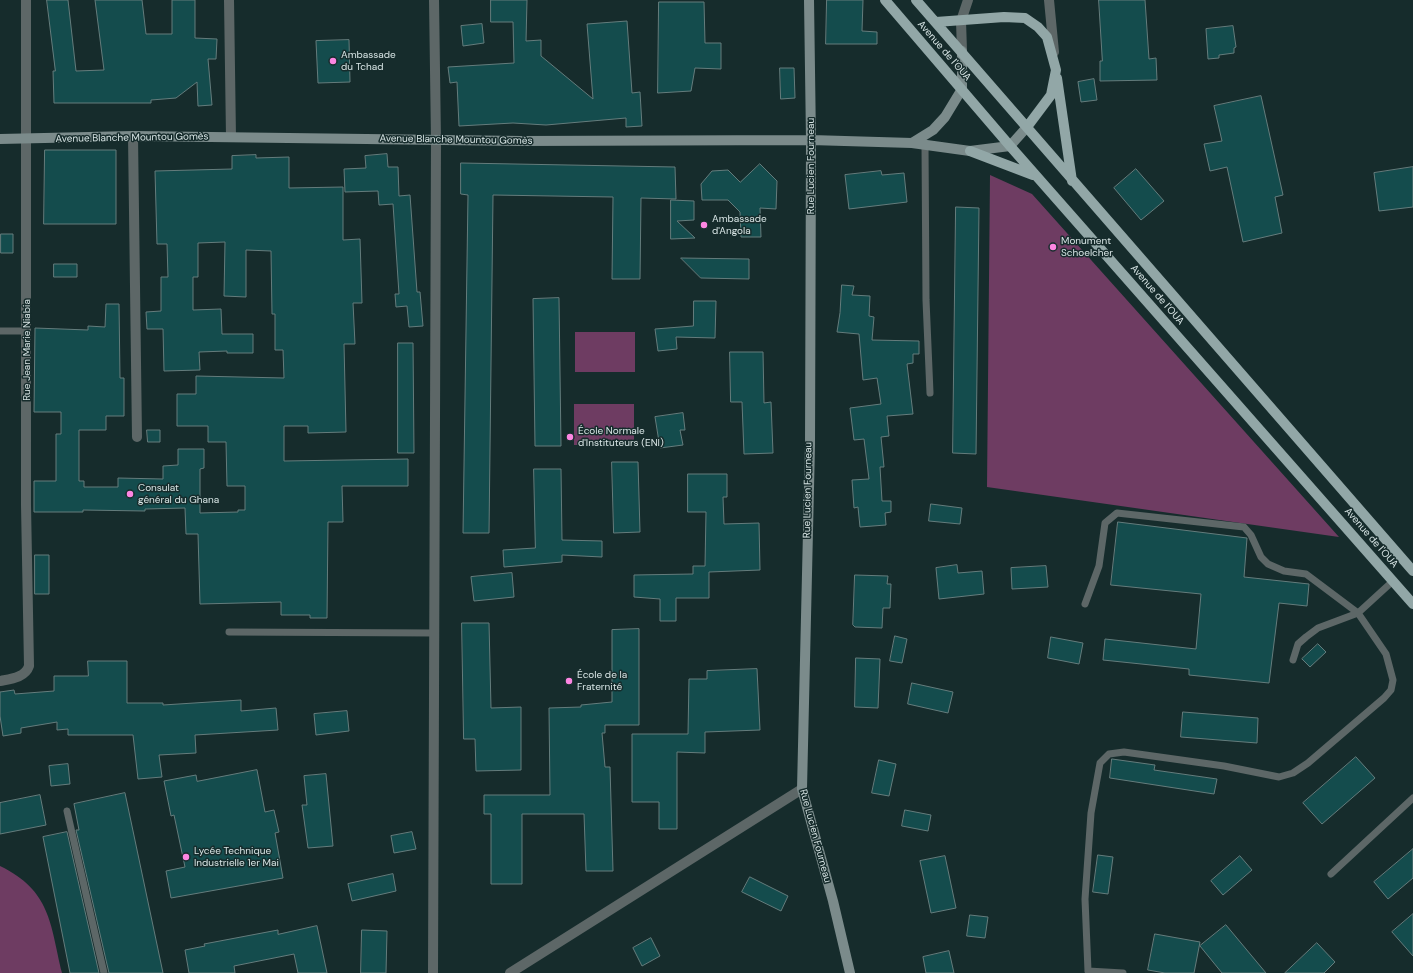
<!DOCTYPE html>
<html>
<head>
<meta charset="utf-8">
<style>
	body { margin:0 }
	canvas { display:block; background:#162c2c }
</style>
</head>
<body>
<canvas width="1413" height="973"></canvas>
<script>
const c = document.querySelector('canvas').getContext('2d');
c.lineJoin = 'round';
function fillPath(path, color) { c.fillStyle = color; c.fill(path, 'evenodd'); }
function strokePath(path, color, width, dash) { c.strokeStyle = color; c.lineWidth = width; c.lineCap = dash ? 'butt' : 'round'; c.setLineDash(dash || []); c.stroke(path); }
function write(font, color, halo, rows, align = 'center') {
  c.font = font + ' "DM Sans",sans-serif'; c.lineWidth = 3; c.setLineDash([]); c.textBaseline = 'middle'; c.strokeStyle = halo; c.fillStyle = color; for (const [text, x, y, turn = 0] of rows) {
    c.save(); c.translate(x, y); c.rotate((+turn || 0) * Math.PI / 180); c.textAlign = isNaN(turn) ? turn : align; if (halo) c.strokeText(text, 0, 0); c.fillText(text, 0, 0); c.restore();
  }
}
const green = new Path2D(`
	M990 175 1032 194 1339 537 987 487Z
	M575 332H635V372H575Z
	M574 404H634V445H574Z
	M0 866C51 891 50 923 62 973H0Z`);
const building = new Path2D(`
	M47 0H68L76 71 104 70 95 0H142L146 34H172V0H195V38L217 39 216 59H208L212 105 198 106 197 82 176 98 151 100V103H54L53 71H55Z
	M491 0H527L526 41 541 40V56L593 99 587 24 627 21 632 93 640 92 642 126 626 127V118L546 125 513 123 459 126 457 82 450 83 448 67 514 63 513 22H491Z
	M827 0H863L862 31 877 32V44H826Z
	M1099 0H1145L1149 59 1156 58 1157 80 1100 81V61H1102Z
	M659 2H704L705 43H721V69L695 68 691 91 658 93Z
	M482 24 484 43 463 46 461 26Z
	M1233 26 1236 47 1234 48V53L1219 55V58L1208 59 1206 29Z
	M349 40 350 82 318 83 316 41Z
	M780 68H794L795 98 781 99Z
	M1094 79 1097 100 1081 102 1078 82Z
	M1261 96 1283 195 1275 197 1282 233 1243 242 1227 167 1210 171 1204 144 1222 141 1214 106Z
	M45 150H116V224H44Z
	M387 154 388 167H398L399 196 410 195 417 292H420L423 326 409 327 407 306 396 307 395 294H399L393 204 379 205 378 191 345 192 344 169 366 168 365 156Z
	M256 155V158L289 157V188L343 187V240L360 239 362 303H353L355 344H344L346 432 308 433V426H284V461L408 459V486H342L343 522H328L327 618H310V615H281V602L200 604 198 534H186L185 508 145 509V511L83 510V512H34V481H56V434H61V412H34L35 328 88 330V326L105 327 106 304H119L120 378H124V416H106V430H79V481H84V487H118V478L163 479V466L178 465V449H204V468L200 469V513L238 512V510H245V486H227L226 442H208V426H177V394H196V376L284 378 283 350H275V314H272L271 251 246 250V297L224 296 225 242 198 243V277H193V310L221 309 222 334H253V353H227V351L199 352 200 370 164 371 163 329H147L146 312 161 311V277H168L167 244H157L155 171 232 169V156Z
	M461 163 675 167 676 199 641 198 640 279H612L613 197 493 195 489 533H463L468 195 461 194Z
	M760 164 777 181 776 209 760 208 761 237H741L740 212 728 200H702L701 184 712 171 728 170 740 182Z
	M1413 167V207L1379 211 1374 173Z
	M1136 169 1164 201 1141 220 1114 188Z
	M881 171 882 175 904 173 907 202 849 209 845 175Z
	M671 200 694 201V220L677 221 695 238 671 239Z
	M956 207 979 208 976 454 953 453Z
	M1 234H13V253H1Z
	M681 258 749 259V279L701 278Z
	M54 264H77V277H54Z
	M842 285 854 286 852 295 870 296 869 316 874 317 872 340 919 341V354H913V363L907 364 913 414 887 416 889 436 881 437 884 467H880L882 501H891V512L885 513 886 525 860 527 858 507 854 508 852 480 869 479 864 439 854 440 850 408 881 404 877 378 863 380 859 334 837 332 840 313Z
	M559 298 561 446H535L533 299Z
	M694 301H716L715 338 676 337 677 349 658 351 655 329 693 326Z
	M398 343H413L414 453H398Z
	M730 352H763L764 403 771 402 773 453 744 454 742 402H731Z
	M683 413 685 430H680L683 445 660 448 655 417Z
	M147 430H160V442H148Z
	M612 462H638L640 532 614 533Z
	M534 469H561L562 540 602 541V557L562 555V562L504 567 503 550 535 548Z
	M688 474H727V497H723L724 524 759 523 760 570 709 572V598H676V621H660V599L634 597V575L693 574V566H705L706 512H688Z
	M931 504 962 508 960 524 929 521Z
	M1118 522 1247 538 1244 577 1309 584 1307 606 1279 603 1269 683 1189 675V669L1103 660 1105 639 1196 649 1201 594 1111 585Z
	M35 555H49V594H35Z
	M957 565 958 573 982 571 984 594 939 599 936 568Z
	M1046 566 1048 587 1012 589 1011 568Z
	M512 573 514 597 474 601 471 577Z
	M855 575 888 576 887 584H891L890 608H883L882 628 855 627 853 625Z
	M462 623H489L491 708 521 707V770L476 771 475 739H464Z
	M639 629V725H605V733H602L605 767H610L613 871H586L584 814H522V884H491V814H484V795H550L549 708 581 707V705L612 702V630Z
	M895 636 907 639 902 663 890 661Z
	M1051 637 1083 643 1079 664 1048 658Z
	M1318 644 1326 652 1310 667 1302 659Z
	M856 658 880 659 878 708 855 707Z
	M88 661H127V703H163V705L241 700V711L276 708 278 730 195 735 196 753 159 755 162 777 138 779 133 735H68V729L57 730V722L21 728V733L3 736 0 716V692L14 690 15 694 54 691V676H88Z
	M757 669 760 730 705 732V753L677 752V829H659V802H632V734H688L689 679H707V671Z
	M912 683 953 692 948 713 908 704Z
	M347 711 349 731 316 735 314 714Z
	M1183 712 1258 718 1257 743 1181 737Z
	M1356 757 1375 778 1322 824 1303 803Z
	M1112 759 1155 765 1154 770 1217 779 1214 794 1110 778Z
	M879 760 896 764 889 796 872 793Z
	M68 764 70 784 51 786 49 766Z
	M257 770 265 812 274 810 279 832 275 833 283 878 171 898 166 871 185 867 174 815 171 816 164 781 196 775 197 781Z
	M326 774 333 846 308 848 302 805H307L304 776Z
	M125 793 163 973H109L76 830H79L74 804Z
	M40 795 46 825 0 834V803Z
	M905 810 931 815 928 831 902 826Z
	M67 832 99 973H70L43 837Z
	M412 832 416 849 394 853 391 836Z
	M1413 849V878L1388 899 1374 882Z
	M1098 855 1113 857 1108 894 1093 892Z
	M945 856 956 908 931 913 920 861Z
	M1240 856 1252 870 1223 895 1211 881Z
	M393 874 396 891 352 901 348 884Z
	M750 877 788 896 781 911 742 892Z
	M1413 914V956L1392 932Z
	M970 915 988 917 985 938 967 936Z
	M1226 925 1266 973H1222L1200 946Z
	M317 926 327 973H298L294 954 234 966 235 973H189L185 950 205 946 204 944 278 930V934Z
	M362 930 387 931 386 973H361Z
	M1155 934 1200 942 1194 973H1165L1148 970Z
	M651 938 660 956 642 966 633 948Z
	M1317 943 1335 962 1324 973H1285Z
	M949 951 954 973H926L923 957Z`);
const lane = new Path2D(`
	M925 144 926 300 930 393
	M0 331H27
	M1085 604 1099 566 1105 523 1117 513 1244 527 1251 535 1261 557 1268 564 1284 571 1306 574 1358 613 1386 654 1393 680 1391 690 1384 698 1308 763 1293 773 1279 777 1224 766 1124 752 1109 754 1100 763 1091 813 1085 899 1088 971
	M229 632 435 633
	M1293 660 1298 644 1306 637 1318 628 1358 613 1393 581
	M67 811 104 973
	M1331 874 1413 798
	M1089 973 1088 971 1123 973`);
const street = new Path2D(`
	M229 0 231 137
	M1049 0 1054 52
	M962 51 961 21 968 0
	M133 136 137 437
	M0 681C10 679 25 678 29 666L26 505V0
	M433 973 436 140 434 0
	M510 973 802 789`);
const secondary = new Path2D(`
	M809 0 811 140 810 445 802 789 833 901 850 973
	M0 139 133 136 521 141 811 140 912 143 970 151 1010 146 1027 127
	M912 143 933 130 945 117 962 89V51`);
const primary = new Path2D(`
	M885 0 1010 146 1413 604
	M916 0 1413 571
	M936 22 1004 17 1025 18 1038 27 1047 37 1056 70 1051 95 1027 127
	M1057 78 1072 181
	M970 151 1033 175`);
const markers = [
	[333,61,4,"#fd86e2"],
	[704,225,4,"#fd86e2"],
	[1053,247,4,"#fd86e2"],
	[570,437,4,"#fd86e2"],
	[130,494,4,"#fd86e2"],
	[569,681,4,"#fd86e2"],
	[186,857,4,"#fd86e2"]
];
const streetNames = [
	["Avenue de l'OUA",944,51,49],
	["Avenue Blanche Mountou Gomès",132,138,-1],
	["Avenue Blanche Mountou Gomès",456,140,1],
	["Rue Lucien Fourneau",811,166,-90],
	["Avenue de l'OUA",1157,295,49],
	["Rue Jean Marie Niabia",27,350,-90],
	["Rue Lucien Fourneau",808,490,-89],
	["Avenue de l'OUA",1371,538,49],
	["Rue Lucien Fourneau",815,836,75]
];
const poiNames = [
	["Ambassade",341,55],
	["du Tchad",341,67],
	["Ambassade",712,219],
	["d'Angola",712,231],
	["Monument",1061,241],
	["Schoelcher",1061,253],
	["École Normale",578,431],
	["d'Instituteurs (ENI)",578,443],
	["Consulat",138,488],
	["général du Ghana",138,500],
	["École de la",577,675],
	["Fraternité",577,687],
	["Lycée Technique",194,851],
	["Industrielle 1er Mai",194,863]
];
fillPath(green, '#6e3c62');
fillPath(building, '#144c4d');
strokePath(building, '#647c7c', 1);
strokePath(lane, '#5d6767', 7);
strokePath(street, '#5d6767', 10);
strokePath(secondary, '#7b8b8b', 10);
strokePath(primary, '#92a7a7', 10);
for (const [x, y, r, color] of markers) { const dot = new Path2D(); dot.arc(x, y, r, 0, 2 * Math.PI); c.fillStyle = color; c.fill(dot); strokePath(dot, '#162c2c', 1.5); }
write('10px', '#d8e5e5', '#162c2c', streetNames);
write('10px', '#d8e5e5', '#162c2c', poiNames, 'left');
</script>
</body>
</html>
